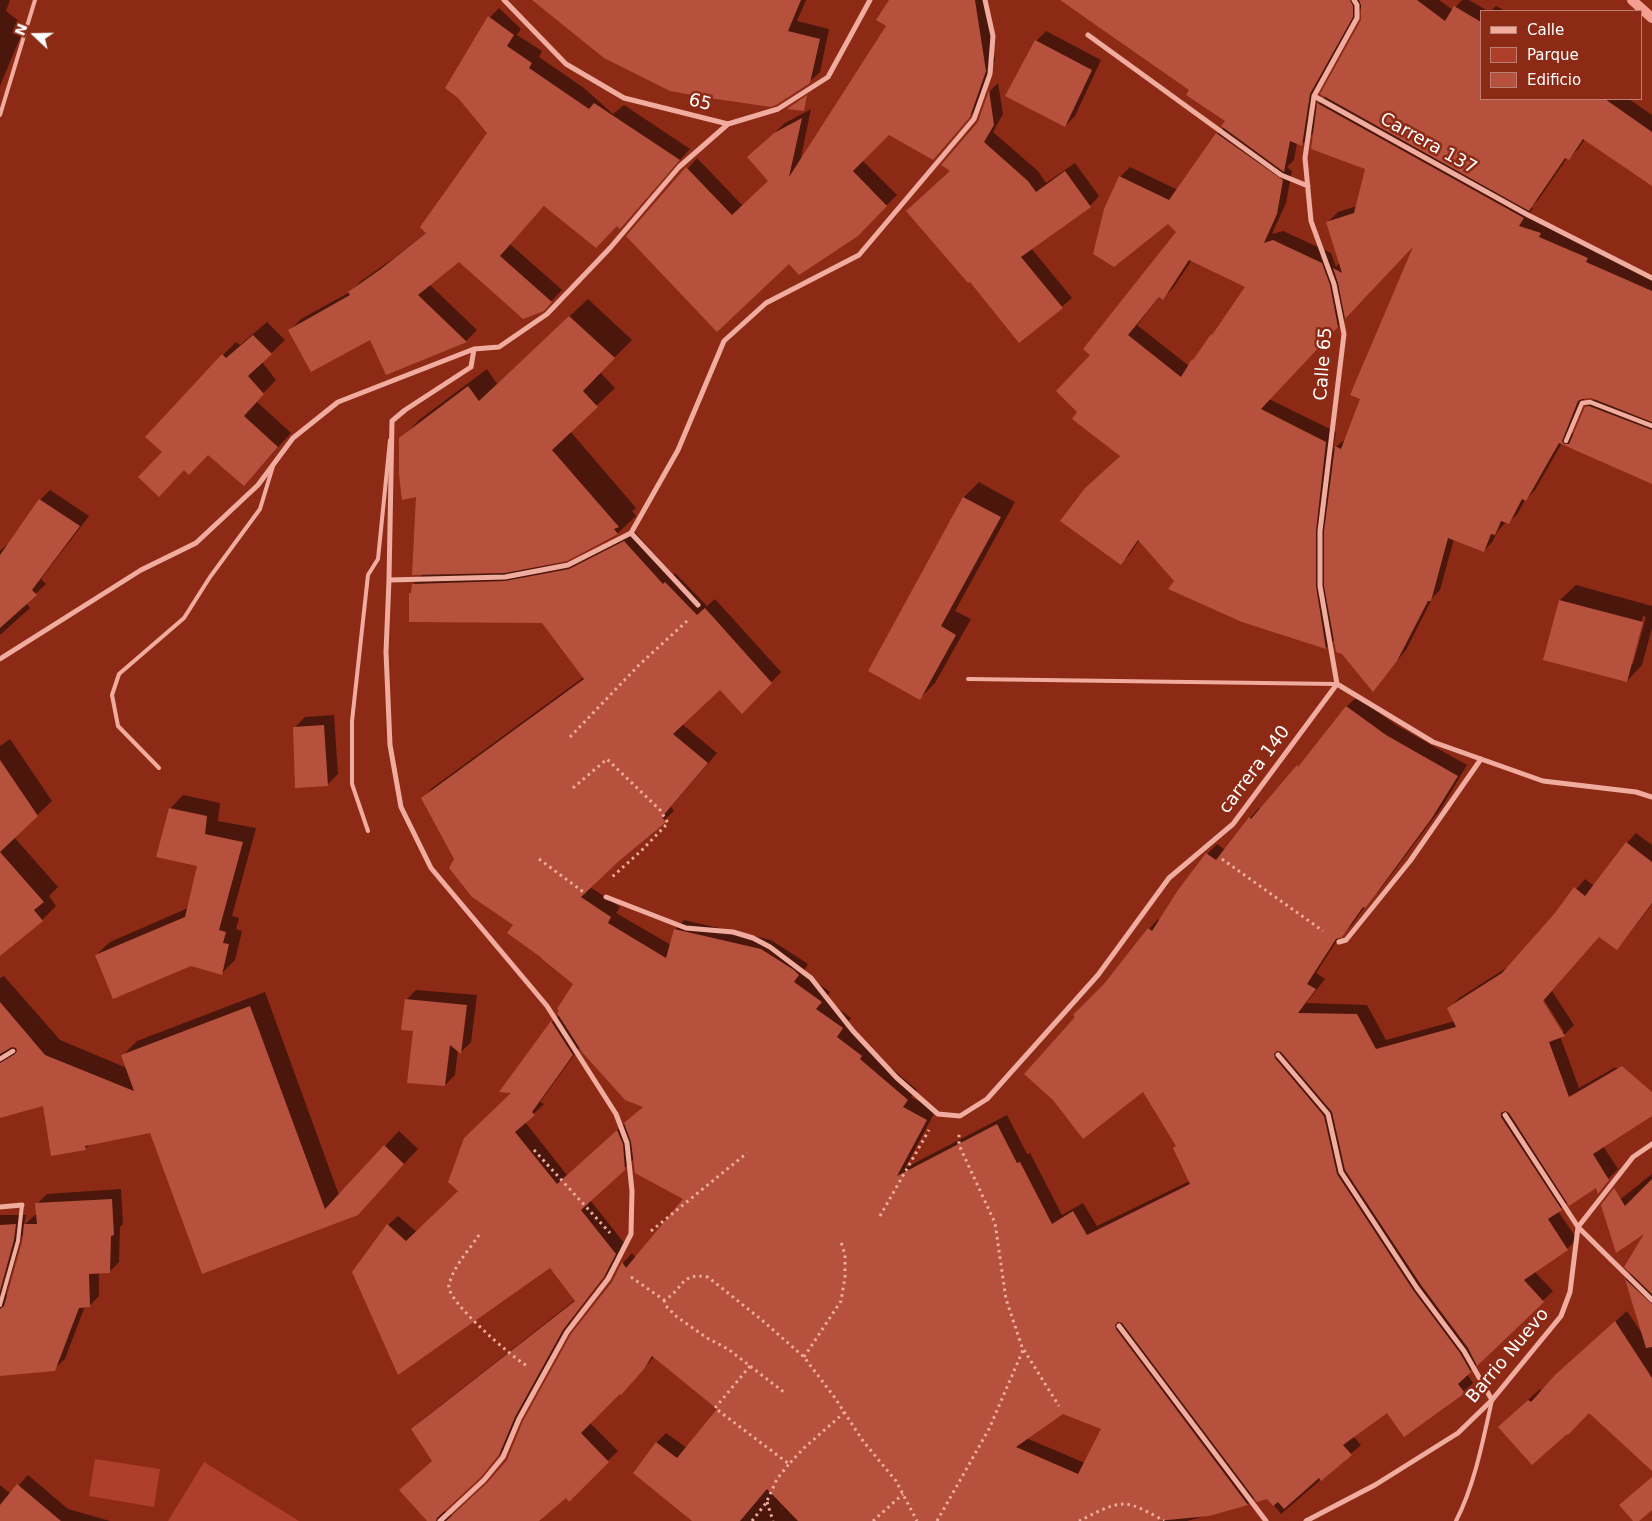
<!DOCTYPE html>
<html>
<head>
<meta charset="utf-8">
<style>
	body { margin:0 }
	#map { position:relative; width:1652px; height:1521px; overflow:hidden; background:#8d2a15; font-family:"DejaVu Sans",sans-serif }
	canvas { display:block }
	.legend { position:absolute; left:1480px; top:10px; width:162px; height:90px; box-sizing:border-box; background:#8d2a15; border:1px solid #bb7f73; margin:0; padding:6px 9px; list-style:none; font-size:15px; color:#fff }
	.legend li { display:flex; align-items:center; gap:10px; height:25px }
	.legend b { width:25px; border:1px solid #bb7f73 }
	.north { position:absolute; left:10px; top:10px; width:50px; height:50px; -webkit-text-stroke:4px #8d2a15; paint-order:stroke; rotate:291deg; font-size:14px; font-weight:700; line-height:20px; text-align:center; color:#fff }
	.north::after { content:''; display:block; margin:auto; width:18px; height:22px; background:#fff; clip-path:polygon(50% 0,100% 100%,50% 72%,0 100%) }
</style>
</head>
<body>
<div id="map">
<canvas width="1652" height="1521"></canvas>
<ul class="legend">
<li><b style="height:6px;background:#f0ac9f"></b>Calle</li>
<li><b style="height:14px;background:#ae3f2a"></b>Parque</li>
<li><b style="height:14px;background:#b6513d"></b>Edificio</li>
</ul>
<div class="north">N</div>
</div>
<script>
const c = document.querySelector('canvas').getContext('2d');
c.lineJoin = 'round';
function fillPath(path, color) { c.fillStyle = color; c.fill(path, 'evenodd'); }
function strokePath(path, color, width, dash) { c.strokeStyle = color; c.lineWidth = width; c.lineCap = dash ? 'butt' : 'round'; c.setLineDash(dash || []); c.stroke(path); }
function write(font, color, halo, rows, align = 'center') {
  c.font = font + ' "DejaVu Sans",sans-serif'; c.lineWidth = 5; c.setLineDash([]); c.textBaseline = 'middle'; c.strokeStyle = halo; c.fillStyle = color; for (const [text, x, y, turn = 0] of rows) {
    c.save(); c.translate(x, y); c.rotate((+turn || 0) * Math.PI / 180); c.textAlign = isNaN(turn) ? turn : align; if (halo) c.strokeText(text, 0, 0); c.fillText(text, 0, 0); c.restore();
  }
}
const green = new Path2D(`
	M95 1459 160 1469 154 1507 89 1496Z
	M204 1462 299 1521H168Z`);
const shadow = new Path2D(`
	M0 0H10L6 11 25 26 0 86Z
	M534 0H806L797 21 829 29 820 72 809 82Z
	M891 0H986L995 60 980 105 933 159 889 133 862 160 897 195 857 235 789 262 628 236 697 158 743 206 769 181 759 147 785 123 811 109 800 162 887 26Z
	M1062 0H1439L1453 10 1462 0H1469L1488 11H1481V99H1629L1652 115V185L1585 139 1578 149 1569 159 1567 158 1539 199 1531 207 1533 208 1527 217 1652 277V483L1562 443 1535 490 1525 500 1518 513 1508 523 1506 522 1497 532 1493 541 1484 551 1454 539 1440 590 1433 597 1406 650 1373 690 1335 639 1326 648 1243 620 1176 581 1139 540 1130 554 1121 563 1085 488 1121 455 1079 412 1092 355 1178 232 1120 177 1130 167 1178 190 1217 134 1224 127 1227 120 1190 90ZM1362 6V20L1326 96 1316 106 1320 83ZM1314 132 1366 168 1357 206 1338 212 1328 222 1340 262 1336 267 1331 253 1283 231 1272 234 1286 203 1292 171 1287 167 1294 160 1297 142 1302 144ZM1416 244 1347 438 1333 449 1336 432 1269 399ZM1192 260 1247 286 1218 329 1189 366 1137 325 1160 296 1163 298 1173 288ZM1585 397 1595 398 1586 407 1574 435 1571 432Z
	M1496 6 1505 11H1491Z
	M499 8 521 29 517 35 542 51 539 57 584 88 613 114 624 105 690 149 620 227 617 224 545 205 510 244 562 290 543 310 459 260 429 284 477 330 466 341 386 373 371 338 290 330 301 319 350 292 361 281 394 258 427 232 489 133 488 19Z
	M1046 31 1101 60 1075 116 1065 126 1036 41Z
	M998 83 1003 114 993 132 1038 171 1046 183 1075 163 1099 196 1090 206 1031 248 1072 298 1020 342 952 170 979 122 990 91Z
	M588 299 632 340 600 372 615 388 570 431 636 508 632 511 636 516 618 533 566 560 508 572 580 560 635 532 673 575 675 573 707 606 715 599 781 672 742 712 720 688 682 724 717 753 671 807 674 811 590 887 620 907 616 913 671 945 675 930 684 920 771 940 808 964 803 972 830 992 825 999 851 1018 845 1026 871 1046 869 1049 917 1090 911 1097 936 1110 905 1168 1007 1115 1027 1154 1030 1153 1062 1215 1083 1203 1097 1226 1190 1181 1177 1145 1105 984 1149 929 1158 919 1160 921 1179 890 1207 854 1217 844 1225 850 1250 818 1259 808 1261 809 1308 757 1347 706 1357 697 1396 725 1467 765 1442 807 1382 887 1366 905 1352 925 1340 936 1316 973 1325 979 1306 1003 1367 1005 1386 1040 1455 1021 1449 1008 1459 998 1511 965 1585 879 1594 886 1627 843 1636 833 1652 845V904L1626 938 1617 948 1600 935 1552 991 1574 1025 1564 1035 1560 1036 1579 1088 1614 1068H1622L1652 1102V1113L1603 1146 1618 1169 1608 1179 1568 1202 1558 1211 1577 1239 1567 1249 1534 1271 1553 1291 1467 1374 1473 1383 1464 1392 1387 1412 1353 1436 1361 1445 1281 1514 1268 1498 1255 1497 1248 1504 1187 1521H693L634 1472 657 1442 666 1433 687 1448 719 1409 654 1357 631 1383 590 1423 618 1451 569 1500 566 1496 537 1521H428L400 1490 433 1460 412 1430 422 1420 575 1300 550 1266 398 1373 388 1225 398 1216 417 1232 459 1190 513 1092 501 1091 552 1022 559 1015 575 984 515 924 456 859 423 798 432 788 584 677 543 622 410 594 413 591V584L424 573 418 496 401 439 419 420 487 369 497 384ZM1541 995 1564 1032H1561L1539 997ZM580 1047 644 1106 567 1175 525 1122 544 1104 540 1102ZM634 1159 685 1198 636 1258 632 1253 623 1263 507 1460 491 1481 454 1515H447L445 1511 446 1508 490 1466 509 1444 525 1406 573 1319 614 1265 625 1244 590 1200ZM1062 1413 1103 1428 1085 1463 1026 1438Z
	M267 322 285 340 262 362 276 380 256 401 291 433 257 471 208 454 164 452 223 355 236 342 240 345Z
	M979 482 1015 502 955 611 971 619 935 683 920 698 870 671 964 497Z
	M50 490 89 516 41 579 46 584 26 603 30 608 0 635V551L11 541 40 500Z
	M1576 585 1652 606V628L1642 665 1627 681 1560 600ZM1643 616 1646 617 1633 664H1630Z
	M334 715 338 774 328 784 294 728 305 717Z
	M10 739 52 801 14 837 58 887 49 896 56 906 42 920 0 931V746Z
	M183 795 220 803 218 821 256 828 232 916 239 918 236 929 242 931 235 960 222 973 191 965 96 955 110 942 188 908 199 865 170 809Z
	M4 976 60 1040 127 1068 123 1055 137 1041 265 992 339 1195 399 1131 418 1149 372 1198 203 1272 151 1131 91 1143 85 1149 44 1104 0 1110V978Z
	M416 990 477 995 471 1042 461 1052 458 1049 455 1075 445 1085 414 1030 406 1000Z
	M1652 1174V1470L1590 1411 1511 1416 1540 1389 1542 1391 1570 1362 1627 1311 1643 1335 1626 1279 1632 1273 1648 1230 1617 1202Z
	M121 1189 123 1224 120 1227 119 1262 109 1272H99V1296L89 1306H85L65 1359 54 1369 0 1374V1215H26L24 1225 35 1215H37V1204L47 1194ZM22 1236H25L8 1296 6 1294Z
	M28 1475 68 1509 110 1521H0V1485L11 1494Z`);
const stream = new Path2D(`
	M1632 0 1652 18`);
const building = new Path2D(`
	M532 0H801L788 31 820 39 810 83 776 105 771 107 709 98 670 91 604 58Z
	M889 0H975L986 71 970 117 933 160 889 135 853 171 887 206 858 236 799 275 789 264 717 332 626 236 686 167 732 215 768 181 747 157 774 133 802 118 789 177 886 26 876 20Z
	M1060 0H1350L1353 6V17L1310 94 1302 146 1290 141 1284 172 1221 126 1225 121 1186 95 1189 90Z
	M1359 0H1417L1445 21 1454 6 1481 22V99H1605L1652 132V186L1583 139 1569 160 1565 158 1529 211 1320 94 1361 20V5Z
	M488 16 514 35 507 46 532 63 529 68 589 109 594 103 680 160 620 229 617 226 596 248 544 206 500 256 552 302 544 311 523 319 459 262 418 295 467 342 386 375 370 340 311 372 288 330 350 295 348 292 381 269 426 233 420 227 487 133 458 98 445 88Z
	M1035 40 1092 70 1065 127 1005 96Z
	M989 90 994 125 984 142 1028 181 1036 192 1065 171 1091 207 1021 257 1063 308 1019 343 970 282 968 283 906 211 950 171 941 165 978 122Z
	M807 95 804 111 787 109Z
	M1317 103 1524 218 1519 226 1541 233 1539 237 1588 258 1586 262 1652 291V422L1591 398 1582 399 1578 401 1562 441 1564 444H1569L1585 407 1589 406 1652 430V484L1559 443 1526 501 1522 499 1509 524 1501 521 1495 535 1491 534 1484 552 1448 538 1431 601H1428L1397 661 1373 692 1342 654 1336 652 1324 586V531L1335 446 1341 449 1360 399 1350 395 1413 247 1345 319 1338 283 1333 268 1342 273 1326 222 1354 213 1365 169 1311 149Z
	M1216 133 1283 180 1277 214 1264 243 1273 240 1322 263 1330 285 1338 327 1261 409 1326 442 1316 531V586L1326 649 1242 622 1168 589 1174 581 1138 540 1121 565 1060 521 1085 488 1120 456 1072 419 1077 412 1056 391 1090 355 1083 349 1176 232 1168 224 1114 267 1093 254 1104 209 1119 176 1169 200ZM1189 260 1245 287 1212 335 1211 334 1193 360 1192 359 1181 377 1128 335 1159 297 1163 300Z
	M569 316 615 358 583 391 598 407 552 450 619 527 614 529 618 534 567 561 505 573 412 575 416 497 402 500 399 474V438L468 386 479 401Z
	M253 335 272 354 248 376 264 394 244 416 278 447 244 486 208 455 189 475 184 470 159 497 138 477 162 452 145 437 222 354 226 358Z
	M963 497 1001 517 941 626 956 635 920 700 868 671Z
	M39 499 80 526 32 590 37 595 0 628V555Z
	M624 541 663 584 665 582 697 615 705 608 772 683 742 714 720 690 673 734 708 763 662 817 666 822 619 861 581 897 611 917 608 923 666 958 674 929 761 949 794 970 799 975 794 982 822 1002 816 1009 843 1028 837 1037 862 1056 860 1059 908 1100 903 1107 927 1120 897 1176 997 1124 1017 1163 1020 1162 1052 1224 1073 1211 1087 1235 1190 1184 1173 1148 1176 1146 1143 1092 1083 1139 1053 1100 1024 1074 1075 1017 1073 1015 1104 984 1148 928 1152 931 1178 890 1206 853 1216 860 1249 817 1251 819 1297 765 1298 767 1346 706 1386 735 1458 776 1432 818 1373 898 1365 908 1363 907 1342 937 1336 939 1307 984 1316 989 1298 1013 1357 1014 1376 1049 1456 1027 1447 1008 1502 973 1555 913 1574 887 1585 896 1626 842 1652 862V903L1617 950 1599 937 1543 1001 1565 1036 1549 1042 1569 1097 1622 1066 1652 1092V1116L1593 1154 1609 1180 1598 1194 1596 1188 1569 1206 1509 1113 1505 1111 1501 1113V1117L1562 1210 1548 1219 1568 1250 1524 1280 1544 1302 1477 1366 1468 1348 1421 1285 1345 1170 1332 1112 1281 1052 1277 1051 1274 1054 1275 1058 1324 1116 1337 1174 1413 1290 1460 1353 1471 1372 1458 1384 1465 1393 1404 1437 1387 1413 1343 1445 1352 1455 1321 1481 1319 1478 1284 1509 1278 1502 1273 1506 1267 1499 1257 1502 1122 1323 1118 1322 1115 1325 1116 1329 1248 1505 1209 1516 1157 1521H798L767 1489 740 1521H692L633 1473 656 1442 677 1458 717 1409 652 1356 644 1369 621 1395 620 1394 581 1433 609 1462 569 1502 566 1498 539 1521H446L487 1483 507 1460 523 1421 571 1334 612 1282 622 1262 626 1268 683 1199 635 1173 631 1142 624 1123 643 1107 625 1100 582 1052 557 1013 559 1011 557 1009 573 984 542 959V958L507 933 513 925 472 897 449 868 454 859 421 798 584 679 542 623 409 622V593H411L412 584 505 581 569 569ZM1063 1414 1101 1429 1078 1474 1016 1447Z
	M1559 600 1643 622 1627 682 1543 660Z
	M324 725 328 786 295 788 293 727Z
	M0 760 38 816 0 852 44 902 34 910 43 921 0 956Z
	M169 808 207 816 205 834 243 842 219 930 226 932 223 943 229 944 222 975 191 966 113 999 95 955 185 917 197 866 156 857Z
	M405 999 467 1005 461 1054 450 1045 445 1086 407 1083 413 1031 401 1030Z
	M0 1002 45 1055 134 1091 121 1055 250 1006 325 1209 384 1145 404 1164 358 1215 202 1274 150 1133 85 1146 86 1150 51 1156 43 1106 0 1118V1063L15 1054 17 1051 16 1048 12 1047 0 1054Z
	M551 1021 573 1055 532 1112 535 1115 515 1132 557 1184 617 1130 623 1144 625 1170 581 1210 616 1254 604 1277 563 1330 515 1417 499 1455 481 1477 437 1518 436 1521H427L399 1490 432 1461 411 1429 575 1301 550 1268 398 1375 352 1272 387 1224 406 1241 458 1191 448 1182 464 1138 511 1093 499 1092Z
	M1652 1179V1294L1624 1267 1644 1234 1616 1253 1601 1205 1614 1188 1625 1206Z
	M112 1199 114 1235 111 1236 110 1273 89 1274 90 1307 79 1308 55 1371 0 1376V1309L4 1306 22 1242 24 1224H37L35 1203Z
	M16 1224 14 1240 0 1291V1225Z
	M1625 1279 1652 1304V1347L1646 1348Z
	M1615 1321 1652 1378V1471L1589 1413 1568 1435 1567 1434 1532 1465 1498 1427 1528 1400 1531 1402 1555 1375Z
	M1652 1477V1510L1639 1521H1633L1619 1505Z
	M17 1484 61 1521H0V1505Z`);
const path = new Path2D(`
	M570 737 639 665 687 621
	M573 788 607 759 660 810 668 823 641 851 612 877
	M539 859 586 894
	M1222 859 1323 931
	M534 1150 610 1233
	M880 1216 929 1130
	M651 1231 747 1153
	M479 1235C469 1250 453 1267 449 1285 445 1300 512 1357 527 1366
	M631 1277 664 1300C684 1290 679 1272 708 1277L763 1321 804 1357 835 1398 863 1441 896 1481 917 1521
	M664 1300 666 1306 677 1317 707 1338 728 1349 785 1393
	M1024 1350 1059 1406
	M804 1357 841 1301 845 1277V1255L841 1242
	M750 1366 715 1408 789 1464 804 1448 845 1412
	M767 1502 773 1521
	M752 1521 766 1503 777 1479 789 1464
	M873 1521 903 1494
	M937 1521 989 1429 1023 1350 1006 1299 995 1223 959 1145V1134
	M1079 1521C1092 1515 1109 1504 1124 1504 1135 1504 1154 1515 1164 1521`);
const service = new Path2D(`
	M0 115 35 0
	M968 679 1337 684
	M159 768 118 726 112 695 119 674 184 618 210 577 260 509 273 466
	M368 831 352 784V721L368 575 378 559 390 440
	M0 1305 18 1241 22 1205
	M1456 1521C1475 1484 1483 1440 1492 1400`);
const pedestrian = new Path2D(`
	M1566 441 1582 403 1590 402 1652 426
	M0 1059 13 1051`);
const minor = new Path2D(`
	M504 0 566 64 624 98 728 124 778 109 828 77 870 0
	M1088 35 1281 175 1308 186
	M1314 96 1528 215 1652 278
	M631 533 698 605
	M389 580 505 577 568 565 631 533 678 450 724 341 766 303 859 255 974 119 990 74 993 36 985 0
	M0 659 141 570 196 543 258 485 293 438 338 402 474 349
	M1337 684 1320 586V531L1344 334 1334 284 1311 221 1305 158 1314 96 1357 18V5L1354 0
	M606 897 686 928 733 932 753 938 770 947 811 978 853 1031 897 1078 938 1114 960 1116 987 1099 1098 975 1169 878 1233 824 1337 684 1433 742 1543 781 1636 792 1652 797
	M1339 942 1346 940 1410 861 1481 759
	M1278 1055 1328 1114 1341 1172 1417 1288 1464 1351 1492 1400
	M1505 1115 1578 1227 1652 1300
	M0 1207 22 1205
	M1119 1326 1266 1521
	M440 1521 484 1480 503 1457 519 1419 567 1332 608 1279 631 1234 632 1191 627 1143 616 1114 547 1006 431 868 401 807 390 745 386 652 389 580 392 421 405 410 471 367 474 349 499 347 547 314 610 248 679 167 728 124
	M1306 1521 1375 1485 1458 1433 1492 1400 1561 1316 1570 1292 1578 1227 1633 1157 1652 1144`);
const streetNames = [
	["65",700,103,14],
	["Carrera 137",1428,144,29],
	["Calle 65",1324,364,-86],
	["carrera 140",1255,770,-53],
	["Barrio Nuevo",1508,1356,-50]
];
fillPath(green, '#ae3f2a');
fillPath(shadow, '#0007');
strokePath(stream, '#f39f91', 10);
fillPath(building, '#b6513d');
strokePath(path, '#f0ac9f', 3, [2.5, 4]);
strokePath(service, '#f0ac9f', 4);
strokePath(pedestrian, '#f0ac9f', 4.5);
strokePath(minor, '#f0ac9f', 5);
write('18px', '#fff', '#8d2a15', streetNames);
</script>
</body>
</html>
